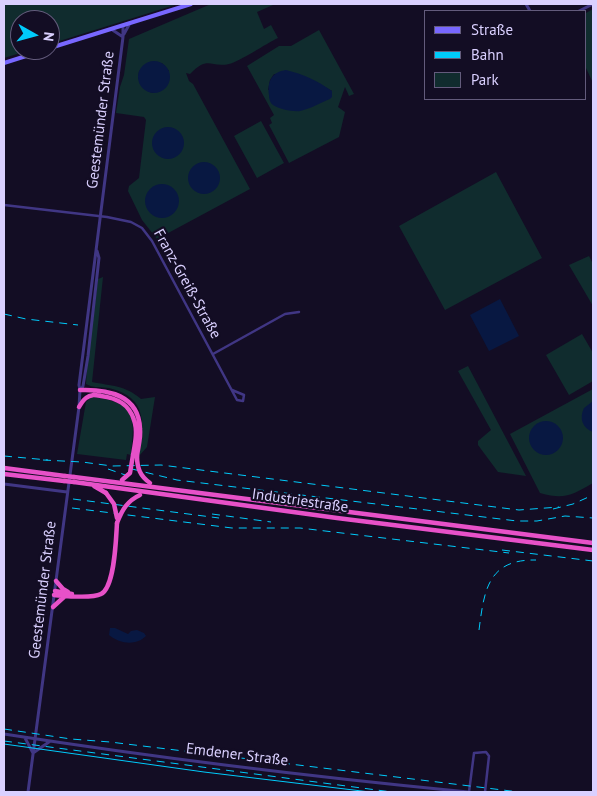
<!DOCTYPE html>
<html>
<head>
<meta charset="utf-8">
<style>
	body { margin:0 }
	#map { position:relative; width:597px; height:796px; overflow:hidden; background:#130d24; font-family:"PT Sans",sans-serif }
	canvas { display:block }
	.frame { position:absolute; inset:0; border:5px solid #dad0ff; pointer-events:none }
	.legend { position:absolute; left:424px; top:10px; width:162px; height:90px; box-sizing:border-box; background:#130d24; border:1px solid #635b7c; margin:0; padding:6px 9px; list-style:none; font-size:15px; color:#dad0ff }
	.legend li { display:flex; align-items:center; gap:10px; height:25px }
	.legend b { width:25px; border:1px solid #635b7c }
	.north { position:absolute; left:10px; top:10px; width:50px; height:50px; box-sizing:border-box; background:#130d24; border:1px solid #635b7c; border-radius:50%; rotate:97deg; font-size:14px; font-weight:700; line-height:20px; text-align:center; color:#dad0ff }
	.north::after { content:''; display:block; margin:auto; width:18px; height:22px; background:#00cbfb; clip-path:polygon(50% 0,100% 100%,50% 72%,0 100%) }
</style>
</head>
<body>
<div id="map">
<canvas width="597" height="796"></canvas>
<div class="frame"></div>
<ul class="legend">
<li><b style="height:6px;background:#7867ff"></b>Straße</li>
<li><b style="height:6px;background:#00cbfb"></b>Bahn</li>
<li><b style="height:14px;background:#102c2e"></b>Park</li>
</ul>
<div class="north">N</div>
</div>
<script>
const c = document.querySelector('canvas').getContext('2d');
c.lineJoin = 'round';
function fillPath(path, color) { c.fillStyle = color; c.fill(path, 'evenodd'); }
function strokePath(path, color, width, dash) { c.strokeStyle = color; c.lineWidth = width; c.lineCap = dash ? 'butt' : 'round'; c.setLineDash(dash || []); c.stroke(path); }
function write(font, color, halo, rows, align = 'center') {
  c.font = font + ' "PT Sans",sans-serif'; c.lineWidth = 4.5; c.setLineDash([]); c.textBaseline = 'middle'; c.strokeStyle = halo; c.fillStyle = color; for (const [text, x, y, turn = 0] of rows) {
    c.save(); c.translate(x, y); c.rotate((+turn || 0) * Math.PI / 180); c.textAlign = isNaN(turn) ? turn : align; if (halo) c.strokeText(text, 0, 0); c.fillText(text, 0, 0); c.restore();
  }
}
const green = new Path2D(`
	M4 4H178L50 44V20H20V50H30L4 58Z
	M211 4 273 5 257 12 264 29 271 25 278 38C267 43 239 62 229 64 209 68 209 55 190 74L186 73 189 81 193 84 250 189 157 239 142 220 128 191 129 186 139 178 146 120 144 117 116 113 120 87 124 75 129 39ZM162 63 169 71 153 93C142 90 137 82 139 71Z
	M593 9V83L586 68V13Z
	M319 30 354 94 349 96 345 87 338 107 345 112 339 137 289 163 269 125 272 123 270 118 274 115 247 66 279 46H291ZM274 74 314 81 332 91 268 90 270 80Z
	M261 121 284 163 257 178 234 136Z
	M496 172 542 258 445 310 399 226Z
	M589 256 593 264V306L569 265Z
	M103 277 92 382C111 386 125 385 141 399L155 397 147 447 139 456C144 424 148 397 109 388 101 387 93 388 86 384L87 365 98 279Z
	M582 334 593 353V381L569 395 546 355Z
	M468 366 526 476 498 472 478 445V441L491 430 458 371Z
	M593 389V483C572 495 565 500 540 493L510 434Z
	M92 397C137 403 135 415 131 455L127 454 126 460 77 454 86 402Z`);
const water = new Path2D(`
	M138 77a16 16 0 1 1 32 0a16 16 0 1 1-32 0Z
	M286 70C303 74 318 81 332 91V97L330 99C320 103 310 109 300 111 293 112 279 109 273 105 270 103 269 99 269 95 267 81 272 72 286 70Z
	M152 143a16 16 0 1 1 32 0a16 16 0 1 1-32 0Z
	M188 178a16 16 0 1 1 32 0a16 16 0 1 1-32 0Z
	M145 201a17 17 0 1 1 34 0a17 17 0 1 1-34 0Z
	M500 299 519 336 489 351 470 315Z
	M593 401V432C582 428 579 418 584 408Z
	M529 438a17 17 0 1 1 34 0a17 17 0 1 1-34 0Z
	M110 628H115L128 634 131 631 137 630 144 633 146 636C136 646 120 644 109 635Z`);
const minor = new Path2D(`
	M4 205 107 217 131 222 142 228 152 241 237 400 243 401 244 395 232 390
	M213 354 285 314 299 312
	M469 792 474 753 486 752 489 756 485 792`);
const tertiary = new Path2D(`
	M526 4 530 11
	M579 11 593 4
	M111 29 123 37
	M124 34 130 23
	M81 390 83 386 88 356 99 258 97 251
	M4 484 67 492
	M4 734C158 758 313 777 468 792
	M25 738 33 753 49 742
	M28 792 79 407 80 390 79 385 123 37V26`);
const secondary = new Path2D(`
	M50 48 191 4
	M4 63 45 50`);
const trunk = new Path2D(`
	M80 390C108 389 139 395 140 429 141 438 138 447 137 456
	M79 407C81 404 83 400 86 398 91 394 95 395 101 396 117 398 129 404 134 420 138 431 135 444 133 455
	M4 468 65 476
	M4 474 64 481
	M74 477 593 543
	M74 482 337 518 593 550
	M94 486 106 493
	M56 581 63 589 68 592
	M55 591 72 594
	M54 595C66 596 91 599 101 594 115 587 116 538 117 523
	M53 607 65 596`);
const tram = new Path2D(`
	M4 744 204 772 370 792`);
const rail = new Path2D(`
	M4 314 26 319 78 325
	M4 456 48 460
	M43 460 82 462 112 466 161 465 519 510 559 507
	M108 469 134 478
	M132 469 177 480 517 521H537L565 516 593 518
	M73 499 219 518
	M72 508 232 528H300L509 553
	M553 509 573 504 593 495
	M212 514 271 522
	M502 550 593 561
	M479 630C484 592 487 559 536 560
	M4 729 71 739 110 742 519 792
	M4 741 392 792`);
const trunkBridge = new Path2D(`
	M137 456C137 468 140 476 150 483
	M65 476 74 477
	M122 480 130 473 133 455
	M64 481 74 482
	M106 493 114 504 117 518
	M117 523C122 510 127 501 140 495`);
const streetNames = [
	["Geestemünder Straße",101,120,-83],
	["Franz-Greiß-Straße",187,284,61],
	["Industriestraße",300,501,8],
	["Geestemünder Straße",43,590,-83],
	["Emdener Straße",237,755,7]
];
fillPath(green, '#102c2e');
fillPath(water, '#081842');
strokePath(minor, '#403684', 2.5);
strokePath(tertiary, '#403684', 3);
strokePath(secondary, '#7867ff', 4);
strokePath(trunk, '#e751c8', 4.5);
strokePath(tram, '#00cbfb', 1);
strokePath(rail, '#00cbfb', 1, [8, 6]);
strokePath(trunkBridge, '#e751c8', 4.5);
write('15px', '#dad0ff', '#130d24', streetNames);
</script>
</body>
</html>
